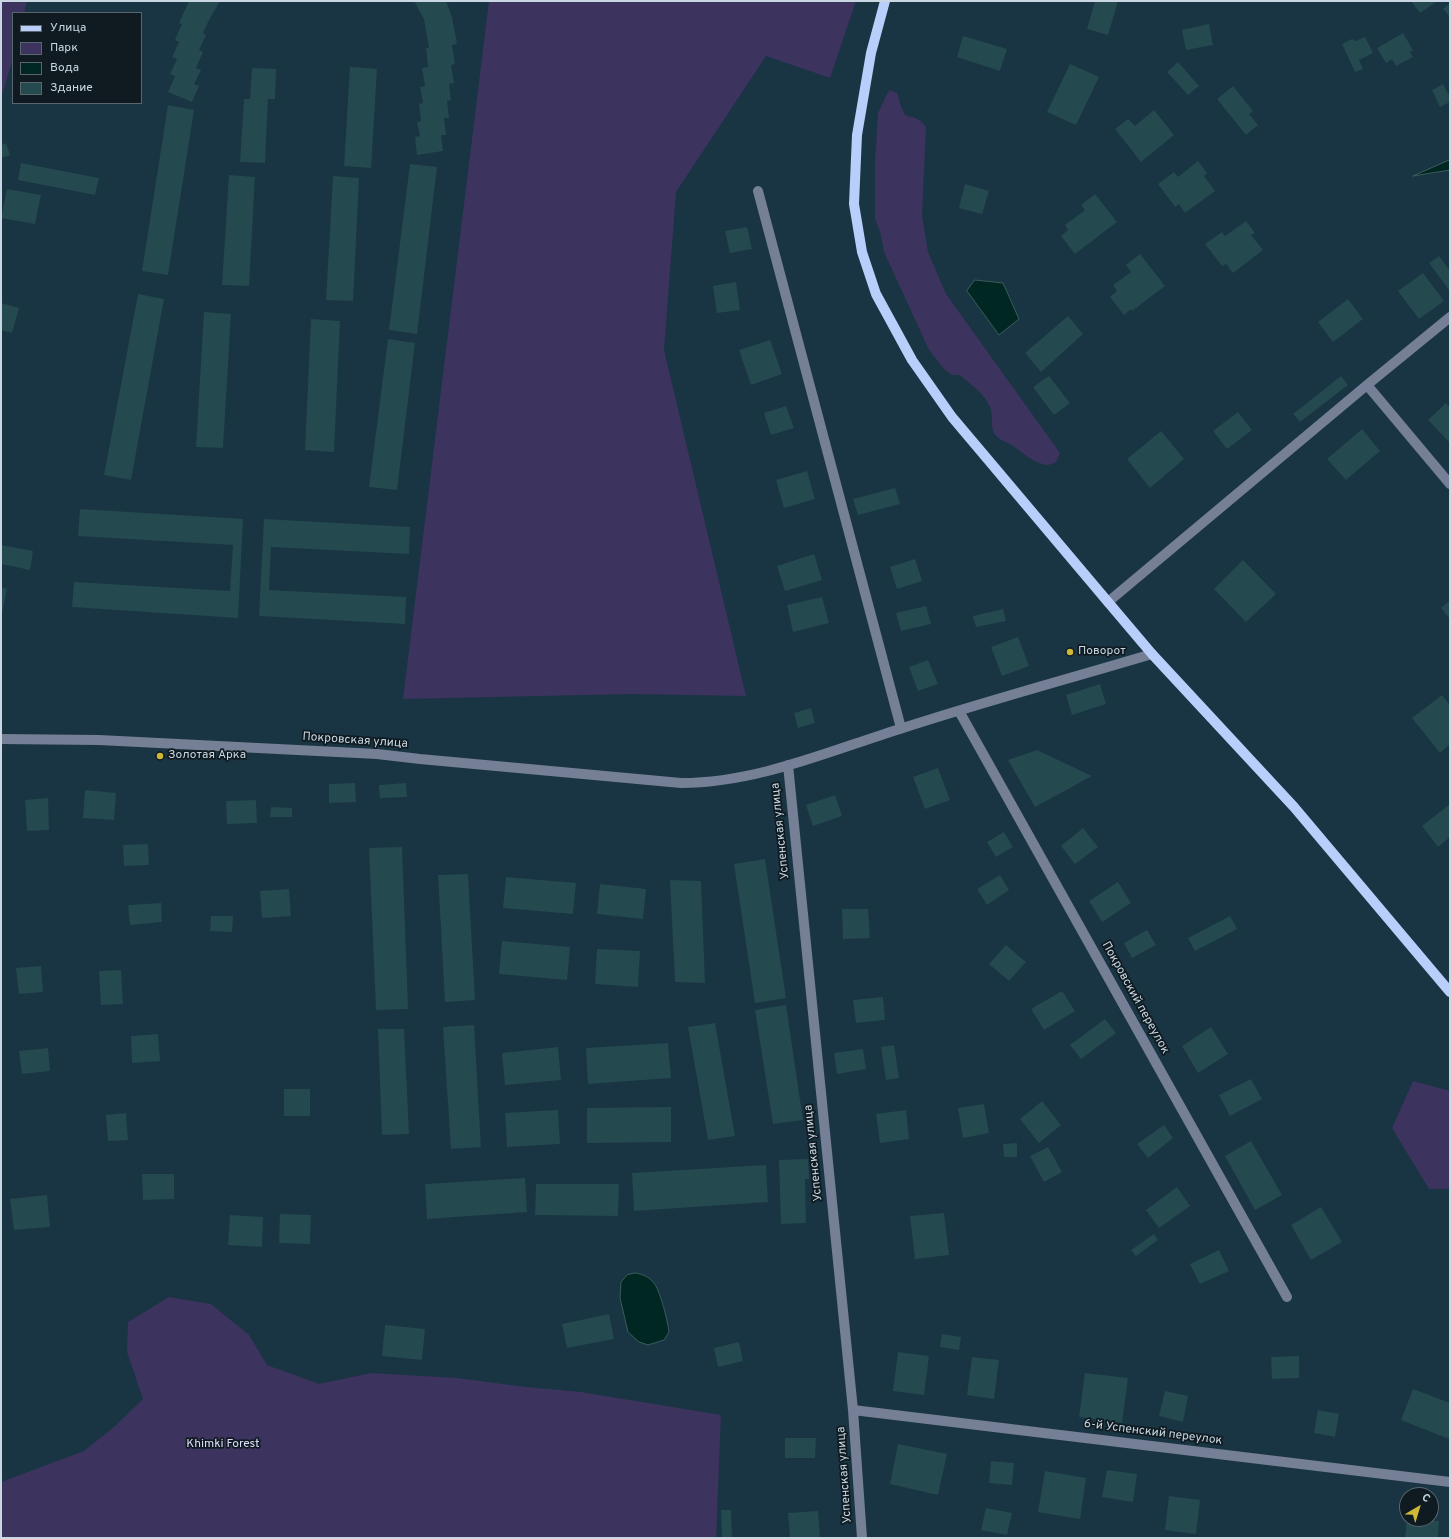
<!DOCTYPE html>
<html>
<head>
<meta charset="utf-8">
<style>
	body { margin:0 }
	#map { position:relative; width:1451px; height:1539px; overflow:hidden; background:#193443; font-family:Overpass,sans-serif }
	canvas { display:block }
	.frame { position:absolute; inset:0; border:2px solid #c8d7e1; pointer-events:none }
	.legend { position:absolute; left:12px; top:12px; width:130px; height:92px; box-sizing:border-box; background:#0f1a21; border:1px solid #59666e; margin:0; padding:5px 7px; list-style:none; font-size:12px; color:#c8d7e1 }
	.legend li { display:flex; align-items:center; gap:8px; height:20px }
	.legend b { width:20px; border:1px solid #59666e }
	.north { position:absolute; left:1399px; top:1487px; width:40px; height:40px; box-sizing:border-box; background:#0f1a21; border:1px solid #59666e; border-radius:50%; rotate:38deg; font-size:11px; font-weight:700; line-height:16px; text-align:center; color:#c8d7e1 }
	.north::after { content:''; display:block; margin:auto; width:14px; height:18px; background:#d0b837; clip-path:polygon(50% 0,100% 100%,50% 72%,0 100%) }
</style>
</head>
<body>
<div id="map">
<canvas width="1451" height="1539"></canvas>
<div class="frame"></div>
<ul class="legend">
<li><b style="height:5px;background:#b9cefa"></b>Улица</li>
<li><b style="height:11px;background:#3c335e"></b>Парк</li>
<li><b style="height:11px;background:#002721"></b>Вода</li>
<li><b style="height:11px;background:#24494f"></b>Здание</li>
</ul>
<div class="north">С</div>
</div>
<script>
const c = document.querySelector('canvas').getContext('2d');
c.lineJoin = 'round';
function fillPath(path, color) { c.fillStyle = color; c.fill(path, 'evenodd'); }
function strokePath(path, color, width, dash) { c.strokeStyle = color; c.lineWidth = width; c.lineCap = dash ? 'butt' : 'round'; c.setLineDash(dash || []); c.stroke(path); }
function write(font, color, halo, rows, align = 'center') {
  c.font = font + ' Overpass,sans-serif'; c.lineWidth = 3.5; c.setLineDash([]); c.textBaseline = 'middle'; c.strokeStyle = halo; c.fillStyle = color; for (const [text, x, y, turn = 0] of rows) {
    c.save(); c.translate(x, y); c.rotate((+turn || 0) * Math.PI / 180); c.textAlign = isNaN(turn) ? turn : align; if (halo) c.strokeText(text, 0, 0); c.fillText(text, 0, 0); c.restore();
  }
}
const green = new Path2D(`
	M1 1H27L24 13H13V58L1 99Z
	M489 1H856L830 78 766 56 676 192 664 350 746 696 630 694 403 699Z
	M889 90 897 93C900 101 901 109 906 116 916 117 920 119 926 127L922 216 928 252 946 294 1060 453 1056 462C1053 463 1050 465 1047 465 1034 464 1021 451 1010 444 1006 442 1000 440 996 436 989 428 994 416 990 407 985 394 970 384 960 375H952L945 370 929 350 884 252 881 235 875 219V163L878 113Z
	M1413 1081 1450 1091V1189H1429L1392 1128Z
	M169 1297 211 1304 249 1335 267 1365 319 1384 371 1373 457 1378 526 1387 581 1392 721 1415 716 1538H1V1482L84 1451 115 1426 143 1399 127 1352 128 1322Z`);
const water = new Path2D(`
	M1450 160V170L1413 176Z
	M975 280 1003 283 1019 319 999 335 967 291Z
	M635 1273C643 1274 649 1277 654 1283 660 1290 668 1322 669 1332L664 1340 648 1345 639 1342 628 1332 620 1298 621 1282 627 1275Z`);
const building = new Path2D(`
	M189 1H220L208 22 203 33 206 35 199 50 203 52 196 68 201 70 194 84 199 86 192 102 168 92 175 76 170 74 177 59 172 57 179 42 175 40 182 24 179 23Z
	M414 1H446L452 17 457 44 452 45 455 64 451 65 454 83 449 84 451 100 447 101 449 118H444L446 135H441L443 151 417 155 415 137 420 136 417 122 421 121 419 104 423 103 420 87 425 86 422 68 428 67 426 48H429L424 19Z
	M1095 1H1118L1108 35 1087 29Z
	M1411 1H1436V2L1420 13Z
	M1450 3V17L1443 9Z
	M1209 24 1213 45 1186 50 1182 30Z
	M1403 33 1413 50 1410 52 1413 57 1396 66 1392 59 1386 63 1377 48Z
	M963 36 1007 49 1000 71 957 57Z
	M1365 37 1373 53 1359 60 1363 69 1355 72 1342 44 1352 39 1356 41Z
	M1178 62 1199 86 1188 95 1167 72Z
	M1070 64 1099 77 1076 125 1047 112Z
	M350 67 377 69 371 168 344 166Z
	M252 68 276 69 275 99H268L265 163 240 162 244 99H250Z
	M1443 84 1450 97V102L1440 107 1432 90Z
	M1233 86 1253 111 1249 114 1258 125 1246 135 1217 99Z
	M168 105 194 110 168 275 142 271Z
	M1154 110 1174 135 1141 162 1115 129 1128 119 1135 126Z
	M6 143 10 155 1 158V145Z
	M1198 161 1207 173 1204 176 1215 191 1185 213 1179 204 1175 207 1158 184 1174 172 1178 177Z
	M21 163 99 178 95 195 18 180Z
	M410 164 437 167 417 334 389 330Z
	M229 175 255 177 249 286 222 285Z
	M333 176 359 178 353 301 326 300Z
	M965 184 989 191 982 214 959 208Z
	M7 189 41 195 35 224 1 218Z
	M1095 194 1117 222 1075 254 1061 236 1068 230 1065 225 1085 210 1081 205Z
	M1246 221 1255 233 1251 235 1263 250 1233 273 1226 264 1222 266 1205 244 1222 232 1225 236Z
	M747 227 752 249 730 253 725 231Z
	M1140 254 1165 286 1132 311 1131 309 1124 315 1110 297 1117 291 1113 285 1131 272 1126 265Z
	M1439 256 1450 271 1449 290 1429 263Z
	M1423 273 1444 301 1419 319 1398 291Z
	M736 282 740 310 717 313 713 286Z
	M138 294 164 299 131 480 104 475Z
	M1348 299 1363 319 1333 342 1318 322Z
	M1 303 19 308 12 333 1 330Z
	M204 312 231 314 223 448 196 447Z
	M1068 316 1083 334 1041 372 1025 353Z
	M311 319 340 321 334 452 305 450Z
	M388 339 415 343 397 490 369 487Z
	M770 340 782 374 751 385 739 350Z
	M1049 376 1070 403 1054 415 1033 387Z
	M1341 376 1348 385 1300 422 1293 414Z
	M1446 403 1450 408V443L1428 420Z
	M786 406 794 428 771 435 764 413Z
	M1238 412 1252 430 1227 449 1213 431Z
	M1362 429 1380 451 1346 480 1327 459Z
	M1161 431 1184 459 1150 488 1127 459Z
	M807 471 815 499 784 508 776 480Z
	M895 488 900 504 858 515 853 499Z
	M80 509 243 519 238 618 72 607 74 582 230 591 233 545 78 536Z
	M264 519 410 527 409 554 271 547 269 590 406 597 405 624 259 616Z
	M1 545 33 551 30 570 1 564Z
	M814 554 822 580 785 591 777 566Z
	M915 559 922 581 897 589 890 567Z
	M1243 560 1276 594 1246 622 1214 589Z
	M1 587 7 589 2 613 1 612Z
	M822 597 829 623 793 632 787 605Z
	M1450 600V619L1441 608Z
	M926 606 931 624 901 631 896 613Z
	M1003 609 1006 621 976 627 973 616Z
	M1018 637 1029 666 1002 676 991 647Z
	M928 660 938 684 918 691 909 667Z
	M1100 684 1106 704 1072 715 1066 695Z
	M1442 695 1450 705V744L1440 753 1412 718Z
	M811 708 815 723 798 728 794 713Z
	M1037 750 1092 776 1035 807 1008 760Z
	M938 768 950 800 925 809 913 777Z
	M355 783 356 802 329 803V784Z
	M406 783 407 797 380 798 379 785Z
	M85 790 116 793 114 820 83 818Z
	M835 795 842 816 813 826 806 805Z
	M48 798 49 830 27 831 25 800Z
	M256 800 257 823 227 824 226 801Z
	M1450 804V837L1438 847 1422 826Z
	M271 807 292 808V817H270Z
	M1083 828 1098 847 1075 864 1061 846Z
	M1004 832 1013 847 996 857 987 842Z
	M148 844 149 865 124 866 123 845Z
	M402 847 408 1009 376 1010 369 848Z
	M765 859 786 998 755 1003 734 864Z
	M468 874 475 1000 445 1002 438 875Z
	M1000 875 1009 890 987 905 977 889Z
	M506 877 576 883 573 914 503 908Z
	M670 880 701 881 705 983 675 982Z
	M1118 882 1131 903 1102 922 1089 901Z
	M600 884 646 889 643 919 597 914Z
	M289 889 291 916 262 918 260 891Z
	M161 903 162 922 130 925 128 905Z
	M842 909H868L870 938 843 939Z
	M211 916H233L232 932 210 931Z
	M1230 916 1237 929 1195 951 1188 938Z
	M1147 930 1156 945 1132 958 1124 943Z
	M502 941 570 947 567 980 499 974Z
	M1006 945 1026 962 1009 981 989 964Z
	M597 949 640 951 638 987 595 984Z
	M41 966 43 992 19 994 16 968Z
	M121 970 123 1004 101 1005 99 971Z
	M1062 991 1075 1011 1044 1030 1031 1009Z
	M883 997 885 1020 856 1023 853 1000Z
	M786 1005 803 1120 773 1124 755 1010Z
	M1105 1019 1116 1033 1081 1059 1070 1045Z
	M715 1023 735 1136 708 1140 688 1027Z
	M474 1025 481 1147 451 1149 443 1027Z
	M1211 1027 1228 1054 1198 1073 1182 1046Z
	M378 1029H404L409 1134 382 1135Z
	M158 1034 160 1061 132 1063 131 1036Z
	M668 1043 671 1078 588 1084 586 1048Z
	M894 1045 899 1078 886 1080 881 1047Z
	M558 1047 561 1080 505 1085 502 1053Z
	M48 1048 50 1071 22 1074 19 1051Z
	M863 1049 866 1069 837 1074 834 1053Z
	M1251 1079 1262 1099 1230 1116 1219 1095Z
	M284 1089H310V1116H284Z
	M1042 1101 1061 1125 1039 1143 1020 1119Z
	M984 1104 989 1133 963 1138 958 1108Z
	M671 1107V1142L587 1143V1108Z
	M558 1110 560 1144 507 1147 505 1113Z
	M906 1110 909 1139 880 1143 876 1114Z
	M126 1113 128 1140 108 1141 106 1115Z
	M1164 1125 1173 1138 1148 1158 1137 1144Z
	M1251 1141 1282 1195 1255 1210 1225 1156Z
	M1017 1143V1157H1004L1003 1144Z
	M1048 1147 1062 1172 1044 1182 1030 1156Z
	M808 1159 809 1179H805L806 1223 781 1224 779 1160Z
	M766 1165 768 1202 634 1211 632 1173Z
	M142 1174H174V1199L143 1200Z
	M525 1178 527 1212 427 1219 425 1184Z
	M536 1184H619L618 1216 535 1215Z
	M1177 1187 1190 1206 1159 1228 1146 1210Z
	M47 1195 50 1227 14 1230 10 1199Z
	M1321 1207 1342 1242 1311 1260 1291 1225Z
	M944 1213 949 1255 915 1259 910 1216Z
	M280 1214 311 1215 310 1244 279 1243Z
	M230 1215 263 1217 262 1247 228 1245Z
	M1154 1234 1158 1240 1136 1256 1131 1250Z
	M1219 1250 1229 1271 1200 1284 1190 1264Z
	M609 1314 614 1339 567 1348 562 1324Z
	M385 1325 425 1329 422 1360 382 1356Z
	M942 1334 961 1337 959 1350 940 1347Z
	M739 1342 743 1361 718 1367 714 1348Z
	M898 1352 929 1356 924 1395 893 1391Z
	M1299 1356V1378L1272 1379 1271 1357Z
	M972 1357 999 1360 994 1399 967 1395Z
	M1085 1373 1128 1378 1122 1423 1079 1417Z
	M1413 1389 1450 1403 1449 1439 1401 1420Z
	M1165 1391 1188 1396 1183 1422 1159 1416Z
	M1318 1410 1339 1414 1335 1437 1314 1433Z
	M785 1438H816L815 1458H785Z
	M898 1444 947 1454 938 1495 890 1484Z
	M991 1461 1014 1463 1012 1485 989 1483Z
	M1107 1470 1137 1474 1133 1502 1102 1497Z
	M1045 1471 1086 1478 1080 1519 1038 1512Z
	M1169 1496 1200 1500 1196 1534 1165 1530Z
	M986 1508 1012 1513 1007 1535 981 1530Z
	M721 1510H731L732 1538H722Z
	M818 1511 820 1538H790L788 1513Z
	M1407 1519 1439 1521 1438 1538H1405Z`);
const minor = new Path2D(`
	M758 191 901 728
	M1367 385 1450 484
	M1108 602 1367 385 1450 317
	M959 711 1287 1297
	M1 739 99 740 377 754 420 759 681 783C757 783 829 751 900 729 983 702 1068 679 1152 654
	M788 765 853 1410 862 1538
	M853 1410 1450 1482`);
const major = new Path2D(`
	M885 1 871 53 857 135 854 204 862 252 876 294 912 360 952 417 1108 602 1152 654 1294 807 1450 992`);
const markers = [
	[1070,652,4,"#d0b837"],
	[160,756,4,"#d0b837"]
];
const poiNames = [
	["Поворот",1078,652],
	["Золотая Арка",168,756]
];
const streetNames = [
	["Покровская улица",355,741,4],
	["Успенская улица",781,831,-96],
	["Покровский переулок",1135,998,61],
	["Успенская улица",814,1153,-96],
	["6-й Успенский переулок",1153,1433,7],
	["Успенская улица",845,1475,-94]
];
const parkNames = [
	["Khimki Forest",223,1445]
];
fillPath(green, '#3c335e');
fillPath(water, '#002721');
strokePath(water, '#3c5c5b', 1);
fillPath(building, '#24494f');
strokePath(minor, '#757f95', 10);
strokePath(major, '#b9cefa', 10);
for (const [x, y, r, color] of markers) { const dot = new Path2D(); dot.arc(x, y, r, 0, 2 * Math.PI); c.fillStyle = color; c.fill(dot); strokePath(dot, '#0f1a21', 1.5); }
write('12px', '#c8d7e1', '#0f1a21', poiNames, 'left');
write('12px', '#c8d7e1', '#0f1a21', streetNames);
write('12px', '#e0dcfc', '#0f1a21', parkNames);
</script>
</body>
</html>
